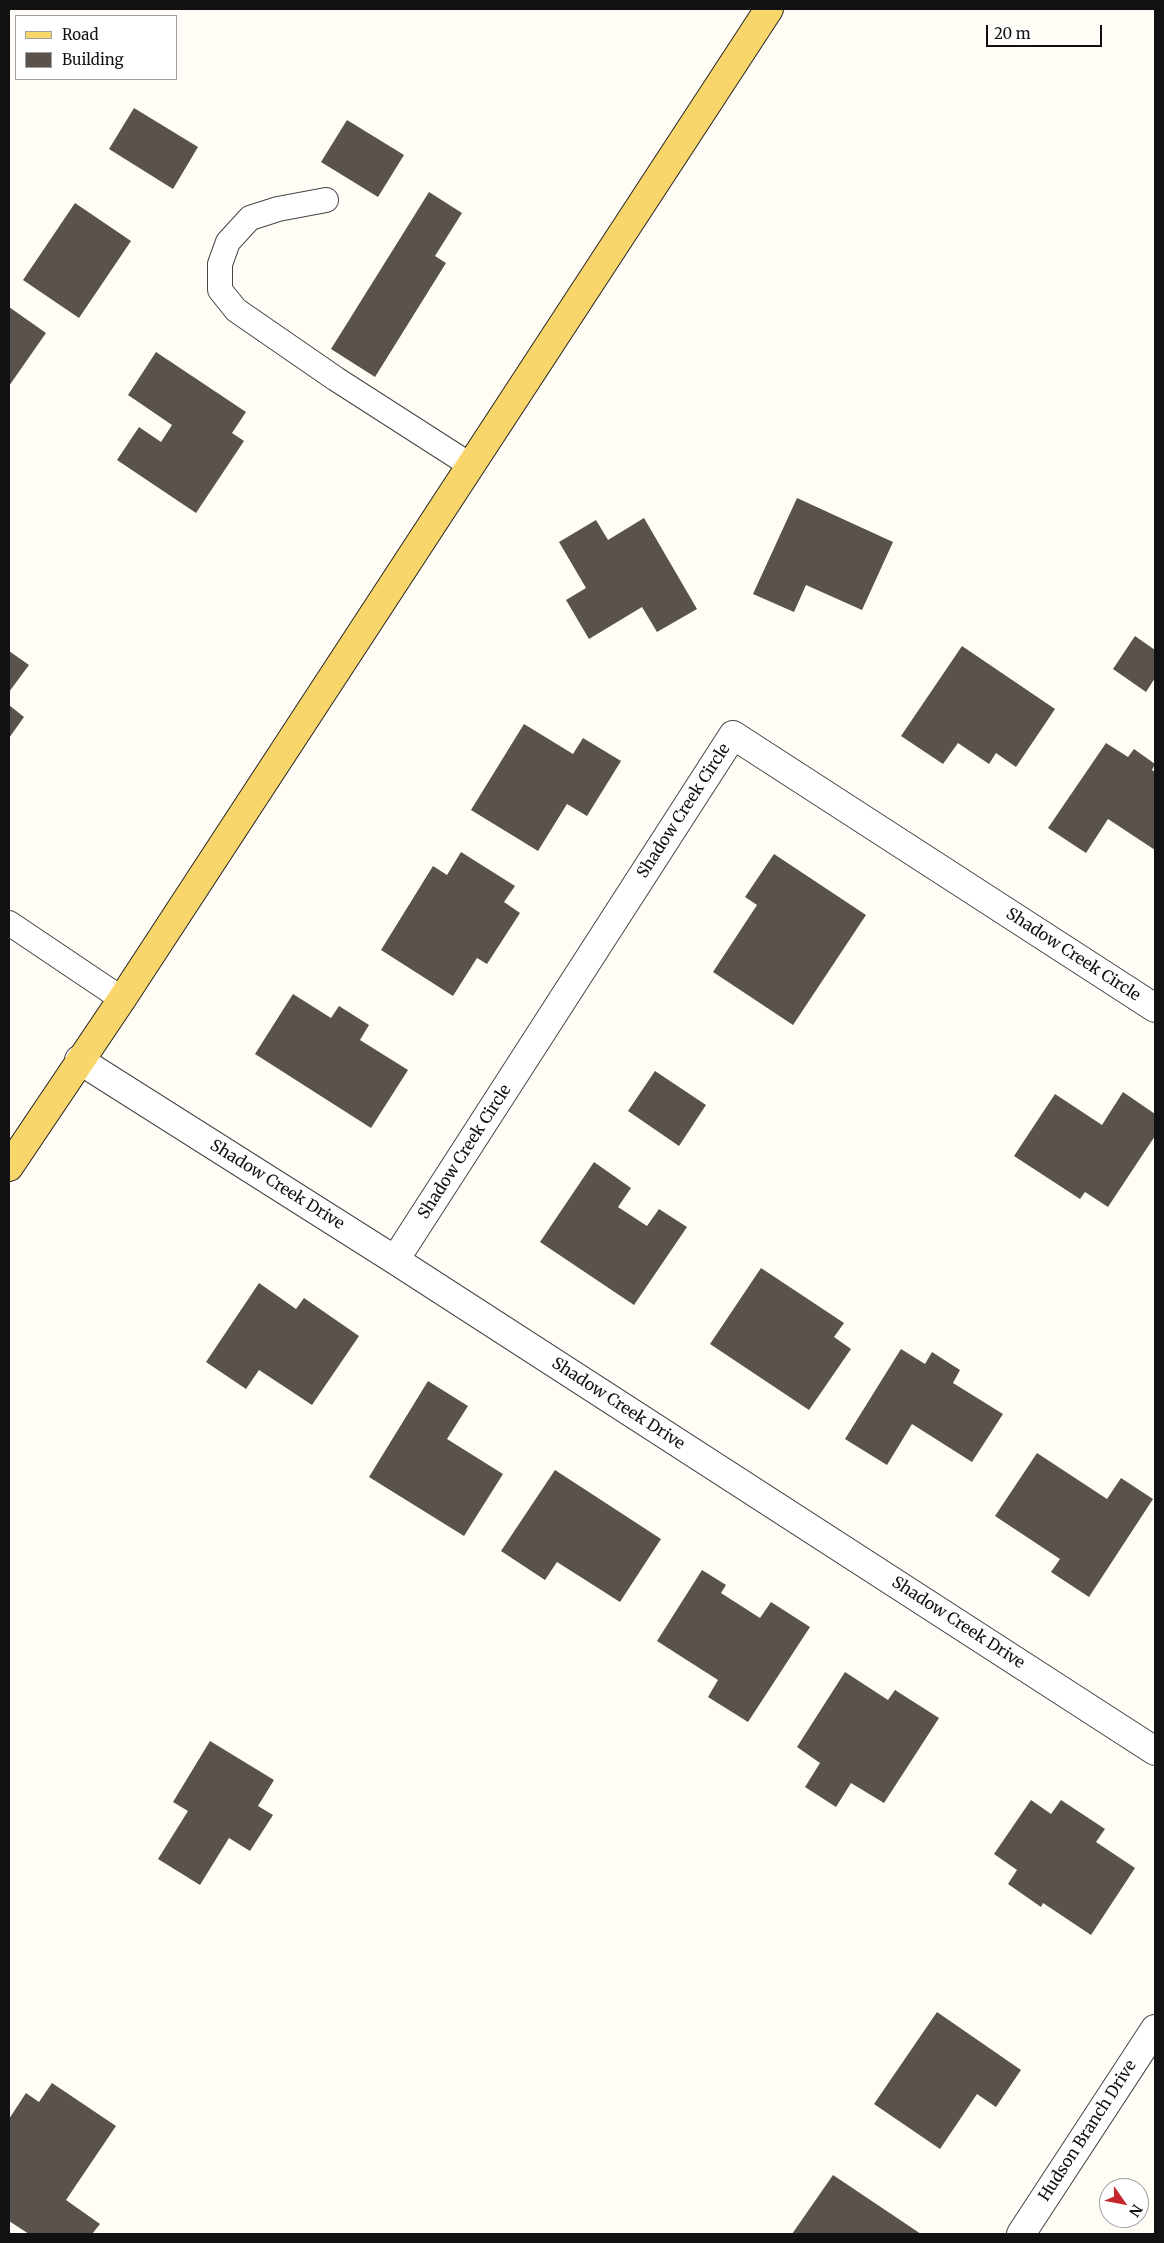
<!DOCTYPE html>
<html>
<head>
<meta charset="utf-8">
<style>
	body { margin:0 }
	#map { position:relative; width:1164px; height:2243px; overflow:hidden; background:#fffdf5; font-family:Merriweather,serif }
	canvas { display:block }
	.frame { position:absolute; inset:0; border:10px solid #111; pointer-events:none }
	.legend { position:absolute; left:15px; top:15px; width:162px; height:65px; box-sizing:border-box; background:#fff; border:1px solid #a0a0a0; margin:0; padding:6px 9px; list-style:none; font-size:15px; color:#111 }
	.legend li { display:flex; align-items:center; gap:10px; height:25px }
	.legend b { width:25px; border:1px solid #a0a0a0 }
	.north { position:absolute; left:1099px; top:2178px; width:50px; height:50px; box-sizing:border-box; background:#fff; border:1px solid #a0a0a0; border-radius:50%; rotate:123deg; font-size:14px; font-weight:700; line-height:20px; text-align:center; color:#111 }
	.north::after { content:''; display:block; margin:auto; width:18px; height:22px; background:#c4262e; clip-path:polygon(50% 0,100% 100%,50% 72%,0 100%) }
	.scale { position:absolute; left:986px; top:25px; width:116px; height:22px; box-sizing:border-box; border:2px solid #111; border-top:0; padding-left:6px; font-size:15px; line-height:18px; white-space:nowrap; color:#111; -webkit-text-stroke:4px #fff; paint-order:stroke }
</style>
</head>
<body>
<div id="map">
<canvas width="1164" height="2243"></canvas>
<div class="frame"></div>
<ul class="legend">
<li><b style="height:6px;background:#f9d66b"></b>Road</li>
<li><b style="height:14px;background:#5a524d"></b>Building</li>
</ul>
<div class="north">N</div>
<div class="scale">20 m</div>
</div>
<script>
const c = document.querySelector('canvas').getContext('2d');
c.lineJoin = 'round';
function fillPath(path, color) { c.fillStyle = color; c.fill(path, 'evenodd'); }
function strokePath(path, color, width, dash) { c.strokeStyle = color; c.lineWidth = width; c.lineCap = dash ? 'butt' : 'round'; c.setLineDash(dash || []); c.stroke(path); }
function write(font, color, halo, rows, align = 'center') {
  c.font = font + ' Merriweather,serif'; c.lineWidth = 5; c.setLineDash([]); c.textBaseline = 'middle'; c.strokeStyle = halo; c.fillStyle = color; for (const [text, x, y, turn = 0] of rows) {
    c.save(); c.translate(x, y); c.rotate((+turn || 0) * Math.PI / 180); c.textAlign = isNaN(turn) ? turn : align; if (halo) c.strokeText(text, 0, 0); c.fillText(text, 0, 0); c.restore();
  }
}
const building = new Path2D(`
	M134 108 198 147 173 189 109 149Z
	M347 120 404 155 378 197 321 162Z
	M429 192 462 213 435 256 446 263 375 377 331 349Z
	M75 203 131 241 79 318 23 280Z
	M9 307 46 333 9 386Z
	M156 352 246 412 232 433 244 441 196 513 117 460 139 427 161 442 172 425 128 395Z
	M797 498 893 542 862 610 806 585 794 612 753 594Z
	M644 518 697 609 657 632 642 607 589 639 566 600 586 588 559 542 596 520 608 540Z
	M1135 636 1155 650V678L1146 692 1113 669Z
	M962 646 1055 709 1016 767 996 753 989 764 958 743 943 764 901 736Z
	M9 651 29 665 9 692Z
	M9 705 24 717 9 738Z
	M524 724 573 754 583 738 621 761 587 816 567 804 538 851 471 810Z
	M1106 743 1128 757 1134 749 1155 764 1152 770 1155 772V850L1108 819 1086 853 1048 828Z
	M461 852 515 886 504 902 520 913 487 964 477 958 453 996 381 950 433 866 447 875Z
	M774 854 866 915 793 1025 713 972 757 905 745 897Z
	M293 994 331 1018 339 1006 369 1025 360 1040 408 1070 371 1128 255 1054Z
	M655 1071 706 1105 679 1146 628 1111Z
	M1123 1092 1155 1114V1136L1108 1207 1085 1192 1080 1199 1014 1156 1055 1094 1102 1125Z
	M594 1162 631 1188 618 1207 647 1226 659 1209 687 1227 634 1305 540 1242Z
	M761 1268 844 1323 834 1337 851 1349 809 1410 710 1344Z
	M259 1283 296 1309 304 1298 359 1336 312 1405 259 1370 246 1389 206 1362Z
	M901 1349 925 1364 932 1352 960 1370 953 1383 1003 1414 972 1462 912 1424 887 1465 845 1439Z
	M428 1381 468 1406 447 1439 503 1474 464 1536 369 1477Z
	M1037 1453 1107 1499 1121 1478 1153 1499 1089 1597 1051 1572 1060 1559 995 1516Z
	M555 1470 661 1539 620 1602 557 1562 545 1580 501 1551Z
	M702 1570 726 1585 721 1593 760 1618 771 1602 810 1627 748 1722 708 1697 718 1680 657 1641Z
	M845 1672 888 1700 895 1690 939 1718 884 1803 851 1783 836 1807 805 1787 820 1763 797 1747Z
	M210 1741 274 1780 258 1806 273 1815 250 1851 229 1838 200 1885 158 1859 188 1811 173 1802Z
	M1031 1800 1051 1814 1061 1800 1105 1829 1096 1842 1135 1868 1091 1935 1043 1903 1041 1907 1008 1884 1017 1870 994 1854Z
	M937 2012 1021 2070 996 2107 977 2094 940 2149 874 2104Z
	M52 2083 116 2126 66 2200 100 2224 92 2234H29L9 2221V2119L26 2093 39 2102Z
	M833 2175 921 2234H792Z`);
const lane = new Path2D(`
	M326 200 278 209 250 218 228 242 220 264V290L236 310 336 379 470 465
	M9 923 122 999`);
const street = new Path2D(`
	M79 1060 395 1260 1155 1751
	M395 1260 733 735 1155 1008
	M1021 2234 1155 2029`);
const primary = new Path2D(`
	M9 1167 122 999 769 9`);
const streetNames = [
	["Shadow Creek Circle",684,811,-57],
	["Shadow Creek Circle",1073,955,33],
	["Shadow Creek Circle",465,1152,-57],
	["Shadow Creek Drive",277,1185,32],
	["Shadow Creek Drive",618,1404,33],
	["Shadow Creek Drive",958,1623,33],
	["Hudson Branch Drive",1088,2131,-57]
];
fillPath(building, '#5a524d');
strokePath(lane, '#444', 26);
strokePath(street, '#444', 30);
strokePath(primary, '#222', 30);
strokePath(lane, '#fff', 24);
strokePath(street, '#fff', 28);
strokePath(primary, '#f9d66b', 28);
write('16px', '#111', '#fff', streetNames);
</script>
</body>
</html>
